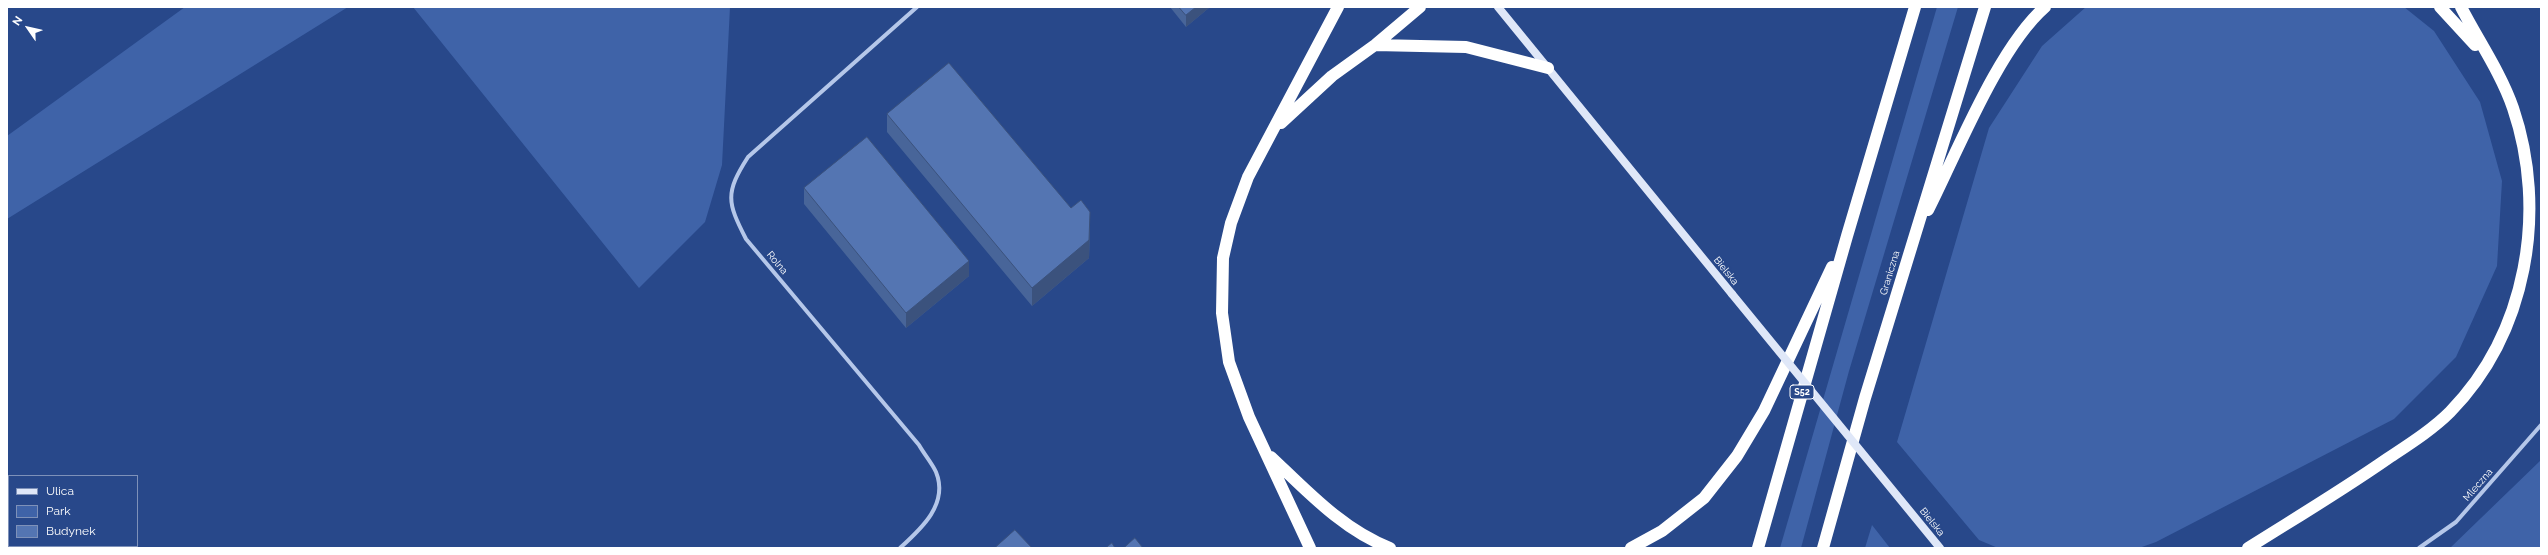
<!DOCTYPE html>
<html>
<head>
<meta charset="utf-8">
<style>
	body { margin:0 }
	#map { position:relative; width:2548px; height:555px; overflow:hidden; background:#28488a; font-family:Raleway,sans-serif }
	canvas { display:block }
	.frame { position:absolute; inset:0; border:8px solid #fff; pointer-events:none }
	.legend { position:absolute; left:8px; top:475px; width:130px; height:72px; box-sizing:border-box; background:#28488a; border:1px solid #7e91b9; margin:0; padding:5px 7px; list-style:none; font-size:12px; color:#fff }
	.legend li { display:flex; align-items:center; gap:8px; height:20px }
	.legend b { width:20px; border:1px solid #7e91b9 }
	.north { position:absolute; left:8px; top:8px; width:40px; height:40px; -webkit-text-stroke:3px #28488a; paint-order:stroke; rotate:304deg; font-size:11px; font-weight:700; line-height:16px; text-align:center; color:#fff }
	.north::after { content:''; display:block; margin:auto; width:14px; height:18px; background:#fff; clip-path:polygon(50% 0,100% 100%,50% 72%,0 100%) }
</style>
</head>
<body>
<div id="map">
<canvas width="2548" height="555"></canvas>
<div class="frame"></div>
<ul class="legend">
<li><b style="height:5px;background:#dfe7f8"></b>Ulica</li>
<li><b style="height:11px;background:#3f63a8"></b>Park</li>
<li><b style="height:11px;background:#5475b2"></b>Budynek</li>
</ul>
<div class="north">N</div>
</div>
<script>
const c = document.querySelector('canvas').getContext('2d');
c.lineJoin = 'round';
function fillPath(path, color) { c.fillStyle = color; c.fill(path, 'evenodd'); }
function strokePath(path, color, width, dash) { c.strokeStyle = color; c.lineWidth = width; c.lineCap = dash ? 'butt' : 'round'; c.setLineDash(dash || []); c.stroke(path); }
function write(font, color, halo, rows, align = 'center') {
  c.font = font + ' Raleway,sans-serif'; c.lineWidth = 4; c.setLineDash([]); c.textBaseline = 'middle'; c.strokeStyle = halo; c.fillStyle = color; for (const [text, x, y, turn = 0] of rows) {
    c.save(); c.translate(x, y); c.rotate((+turn || 0) * Math.PI / 180); c.textAlign = isNaN(turn) ? turn : align; if (halo) c.strokeText(text, 0, 0); c.fillText(text, 0, 0); c.restore();
  }
}
const green = new Path2D(`
	M185 7H348L7 219V136Z
	M413 7H730L722 165 705 222 639 288Z
	M1937 7H1958L1849 371 1801 548H1780Z
	M2086 7H2404L2434 31 2480 102 2502 181 2497 266 2456 357 2394 419 2156 542 2139 548H1998L1979 540 1897 442 1989 128 2042 46Z
	M2541 460V548H2450Z
	M1872 525 1890 548H1865Z`);
const street = new Path2D(`
	M900 548C921 529 949 504 936 472 932 463 924 454 919 445L746 239C727 202 725 193 748 157L917 7
	M2419 548 2456 522 2541 425`);
const secondary = new Path2D(`
	M1498 7 1732 294`);
const highway = new Path2D(`
	M2440 7 2475 45
	M1375 45 1466 47 1548 68
	M1281 123 1332 76 1375 45 1420 7
	M1928 210C1957 153 1998 48 2045 7
	M1271 457C1307 491 1343 530 1390 548
	M1310 548 1249 417 1229 362 1222 313 1223 258 1231 223 1248 177 1338 7
	M1631 548 1662 531 1704 498 1737 456 1764 411 1832 267
	M1758 548 1847 236 1915 7
	M1823 548 1865 398 1985 7
	M2248 548C2294 519 2341 491 2387 459 2408 445 2432 430 2450 412 2527 333 2548 211 2513 108 2501 73 2478 40 2461 7`);
const secondaryBridge = new Path2D(`
	M1732 294 1940 548`);
const wall = new Path2D(`
	M1170 7H1210L1186 27Z
	M887 114 1071 208 1090 229 1089 258 1032 306 887 132Z
	M804 188 969 276 906 328 804 204Z`);
const shadedWall = new Path2D(`
	M1196 7H1210L1186 27V15Z
	M1090 212V229L1089 258 1032 306V288Z
	M969 261V276L906 328V313Z`);
const building = new Path2D(`
	M1179 7H1196L1186 15Z
	M949 63 1071 208 1081 200 1090 212 1089 240 1032 288 887 114Z
	M867 137 969 261 906 313 804 188Z
	M1015 530 1032 548H997L996 547Z
	M1135 538 1143 548H1124Z
	M1112 543 1115 548H1106Z`);
const shields = [
	[1802,392,24]
];
const shieldNames = [
	["S52",1802,392]
];
const streetNames = [
	["Rolna",777,263,50],
	["Bielska",1726,271,51],
	["Graniczna",1890,273,-73],
	["Mleczna",2478,485,-49],
	["Bielska",1932,522,51]
];
fillPath(green, '#3f63a8');
strokePath(street, '#b5c7e9', 4);
strokePath(secondary, '#dfe7f8', 8);
strokePath(highway, '#fff', 12);
strokePath(secondaryBridge, '#dfe7f8', 8);
fillPath(wall, '#486599');
fillPath(shadedWall, '#3b527d');
fillPath(building, '#5475b2');
strokePath(building, '#3b527d', 1);
for (const [x, y, w] of shields) { const box = new Path2D(); box.roundRect(x - w / 2, y - 7, w, 14, 3); c.fillStyle = '#28488a'; c.fill(box); strokePath(box, '#fff', 1); }
write('bold 9px', '#fff', null, shieldNames);
write('10px', '#fff', '#28488a', streetNames);
</script>
</body>
</html>
